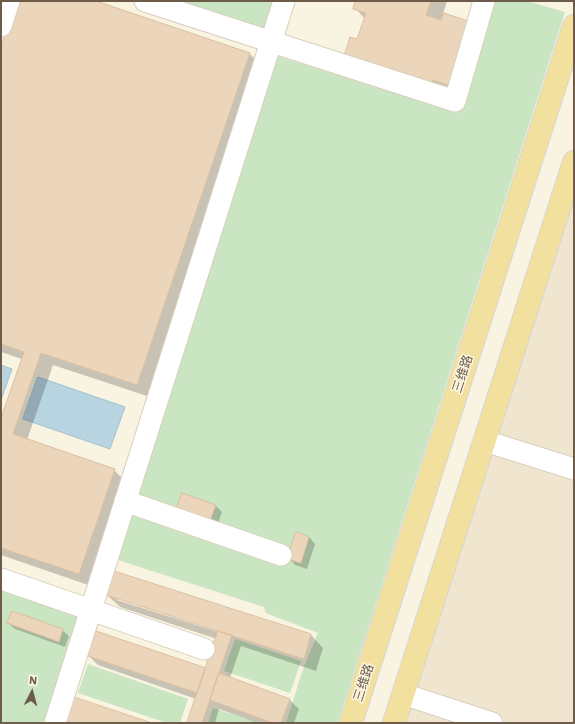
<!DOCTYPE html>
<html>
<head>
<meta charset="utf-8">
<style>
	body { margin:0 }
	#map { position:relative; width:575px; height:724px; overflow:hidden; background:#f9f3e1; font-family:"IBM Plex Sans",sans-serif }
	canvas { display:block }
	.frame { position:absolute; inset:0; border:2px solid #6e5c4b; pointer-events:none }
	.north { position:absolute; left:12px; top:672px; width:40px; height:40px; -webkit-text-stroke:3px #fdf7e6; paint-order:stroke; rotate:6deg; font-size:11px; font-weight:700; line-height:16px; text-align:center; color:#6e5c4b }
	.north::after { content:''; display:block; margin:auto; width:14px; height:18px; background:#6e5c4b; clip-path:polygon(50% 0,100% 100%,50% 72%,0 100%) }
</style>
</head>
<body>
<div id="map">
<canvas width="575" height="724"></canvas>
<div class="frame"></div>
<div class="north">N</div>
</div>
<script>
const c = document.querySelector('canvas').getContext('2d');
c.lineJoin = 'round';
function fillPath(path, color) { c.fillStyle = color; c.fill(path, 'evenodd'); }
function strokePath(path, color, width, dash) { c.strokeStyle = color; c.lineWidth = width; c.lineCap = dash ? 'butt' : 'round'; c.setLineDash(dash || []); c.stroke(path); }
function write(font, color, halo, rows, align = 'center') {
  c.font = font + ' "IBM Plex Sans","Noto Sans SC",sans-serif'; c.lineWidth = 3; c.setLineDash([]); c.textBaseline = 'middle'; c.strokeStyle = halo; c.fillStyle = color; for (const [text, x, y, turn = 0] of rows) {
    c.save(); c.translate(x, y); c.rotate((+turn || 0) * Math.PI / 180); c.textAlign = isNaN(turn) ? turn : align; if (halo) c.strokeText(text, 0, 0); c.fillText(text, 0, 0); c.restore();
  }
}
const residential = new Path2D(`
	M574 157V723H393Z`);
const green = new Path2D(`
	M145 1H276L264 39Z
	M493 1H527L565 12 338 723H286L304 666 318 633 266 613 264 607 118 560 277 56 459 113Z
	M1 590 81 617 47 723H1Z
	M235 639 301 661 290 693 224 671Z
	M88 664 188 699 180 723H167L78 693Z
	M213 708 260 723H208Z`);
const water = new Path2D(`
	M1 365 12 369 1 400Z
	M38 377 125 407 110 449 23 419Z`);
const shadow = new Path2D(`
	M93 1 250 54 262 67 150 397 53 365 27 440 114 470 126 482 91 586 1 555V421L22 359 1 352V50Z
	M357 1H447L443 14 471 23 463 98 365 70 358 41 365 19 355 8Z
	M215 505 222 512 216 529 177 511Z
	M309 537 315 544 307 569 295 565 289 558Z
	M115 572 311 635 323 648 316 671 241 646 230 678 290 700 299 709 294 723H258L219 709 215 723H188L196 699 98 665 89 656 207 670 217 639 120 607 107 595ZM118 598 220 631 218 632 117 600Z
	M8 623 62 630 69 636 65 647 15 629Z`);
const building = new Path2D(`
	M17 1H96L250 53 137 385 41 353 13 434 115 469 79 574 1 548V418L24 352 1 344V47Z
	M356 1H431L426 15 441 20 444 13 471 22 451 86 433 80 430 90 344 56 350 37 357 39 366 13 353 9Z
	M182 493 216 505 209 523 176 511Z
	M296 532 309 537 301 563 287 559Z
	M114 571 311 634 304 659 106 595Z
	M12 611 63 629 59 642 7 623Z
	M96 631 206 668 197 693 88 656Z
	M218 631 232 635 219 673 202 723H187Z
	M219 673 290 699 281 723H273L210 700Z
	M71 696 152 723H74L64 720Z`);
const minor = new Path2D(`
	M145 1 455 101 484 1
	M1 26 9 1
	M485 441 574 469
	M125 501 281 555
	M1 579 204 649
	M403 694 492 723
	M55 723 284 1`);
const major = new Path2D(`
	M351 723 574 26
	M394 723 574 162`);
const streetNames = [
	["三维路",463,374,-72],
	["三维路",364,683,-72]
];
fillPath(residential, '#f0e6d0');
fillPath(green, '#cae5c1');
fillPath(water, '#b8d4e0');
strokePath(water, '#9fc2d1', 1);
fillPath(shadow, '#0003');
fillPath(building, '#ecd6bb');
strokePath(building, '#ddbf9d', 1);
strokePath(minor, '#d9cebc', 23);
strokePath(major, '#d9d5d0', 24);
strokePath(minor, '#fff', 21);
strokePath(major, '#f2e09f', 22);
write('13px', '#6e5c4b', '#fdf7e6', streetNames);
</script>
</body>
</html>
